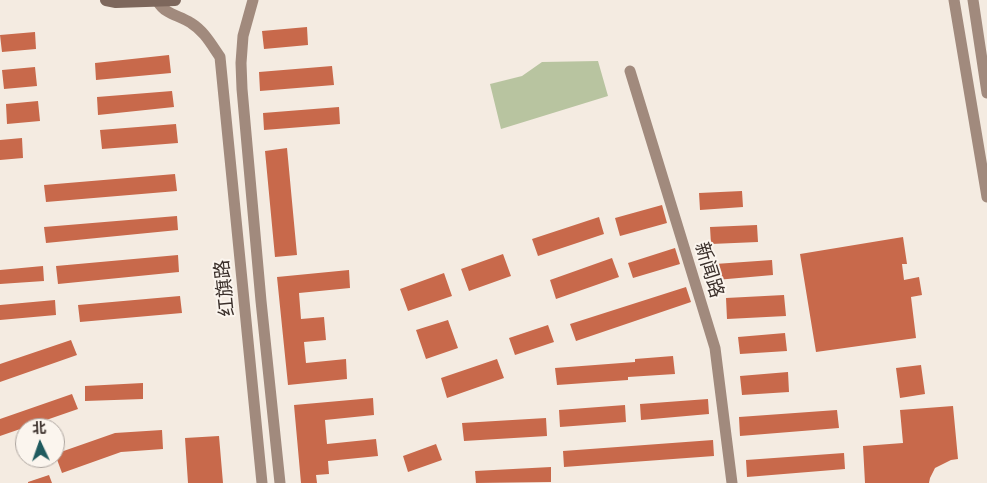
<!DOCTYPE html>
<html>
<head>
<meta charset="utf-8">
<style>
	body { margin:0 }
	#map { position:relative; width:987px; height:483px; overflow:hidden; background:#f4ebe1; font-family:"Alegreya Sans","Noto Sans SC",sans-serif }
	canvas { display:block }
	.north { position:absolute; left:15px; top:418px; width:50px; height:50px; box-sizing:border-box; background:#fbf5ee; border:1px solid #aea6a0; border-radius:50%; rotate:357deg; font-size:14px; font-weight:700; line-height:20px; text-align:center; color:#3b302b }
	.north::after { content:''; display:block; margin:auto; width:18px; height:22px; background:#1f5a5e; clip-path:polygon(50% 0,100% 100%,50% 72%,0 100%) }
</style>
</head>
<body>
<div id="map">
<canvas width="987" height="483"></canvas>
<div class="north">北</div>
</div>
<script>
const c = document.querySelector('canvas').getContext('2d');
c.lineJoin = 'round';
function fillPath(path, color) { c.fillStyle = color; c.fill(path, 'evenodd'); }
function strokePath(path, color, width, dash) { c.strokeStyle = color; c.lineWidth = width; c.lineCap = dash ? 'butt' : 'round'; c.setLineDash(dash || []); c.stroke(path); }
function write(font, color, halo, rows, align = 'center') {
  c.font = font + ' "Alegreya Sans","Noto Sans SC",sans-serif'; c.lineWidth = 4; c.setLineDash([]); c.textBaseline = 'middle'; c.strokeStyle = halo; c.fillStyle = color; for (const [text, x, y, turn = 0] of rows) {
    c.save(); c.translate(x, y); c.rotate((+turn || 0) * Math.PI / 180); c.textAlign = isNaN(turn) ? turn : align; if (halo) c.strokeText(text, 0, 0); c.fillText(text, 0, 0); c.restore();
  }
}
const green = new Path2D(`
	M598 61 608 96 501 129 490 84 522 76 542 62Z`);
const building = new Path2D(`
	M307 27 308 45 264 49 262 31Z
	M35 32 36 49 2 52 0 35Z
	M169 55 171 73 96 80 95 63Z
	M332 66 334 85 260 91 259 72Z
	M35 67 37 86 4 89 2 70Z
	M172 91 174 107 98 115 97 97Z
	M38 101 40 121 7 124 6 104Z
	M339 107 340 124 264 130 263 113Z
	M176 124 178 143 102 149 100 130Z
	M22 138 23 158 0 160V140Z
	M287 148 297 255 275 257 265 151Z
	M175 174 177 191 46 202 44 185Z
	M742 191 743 207 700 210 699 193Z
	M662 205 667 223 620 236 615 218Z
	M177 216 178 230 46 243 44 227Z
	M599 217 604 234 538 256 532 239Z
	M757 225 758 242 711 244 710 227Z
	M903 237 907 264H902L904 280 919 277 922 295 911 297 916 338 816 352 800 254Z
	M675 248 680 264 633 278 628 263Z
	M503 254 511 276 469 291 461 269Z
	M178 255 179 272 58 284 56 266Z
	M612 258 619 277 556 299 550 280Z
	M772 260 773 275 716 280 715 264Z
	M43 266 44 281 0 284V270Z
	M349 270 350 288 299 293 301 319 324 317 326 340 304 342 306 363 346 359 347 379 288 385 277 277Z
	M444 273 452 296 408 311 400 289Z
	M686 287 691 302 576 341 570 324Z
	M784 295 786 316 727 319 726 298Z
	M180 296 182 313 80 322 78 305Z
	M55 300 56 315 0 320V305Z
	M448 320 458 348 426 359 416 330Z
	M548 325 554 342 515 355 509 338Z
	M785 333 787 351 740 354 738 337Z
	M71 340 77 355 0 382V364Z
	M673 356 675 374 628 377V380L557 385 555 368 635 362V359Z
	M497 359 504 378 447 398 441 378Z
	M921 365 925 394 900 398 896 368Z
	M788 372 789 392 742 395 740 376Z
	M143 383V399L85 401V386Z
	M72 394 78 409 0 436V419Z
	M373 398 374 415 325 420 327 444 376 439 378 456 328 461 329 474 316 475 317 483H301L294 405Z
	M708 399 709 414 641 420 640 404Z
	M625 405 626 422 560 427 559 410Z
	M953 406 958 459 951 460 935 468 930 478 929 483H865L863 446 903 443 900 410Z
	M837 410 839 428 740 436 739 417Z
	M546 418 547 436 464 441 462 423Z
	M162 430 163 449 121 452 62 473 55 454 115 433Z
	M219 436 223 483H188L185 438Z
	M713 440 714 456 564 467 563 451Z
	M436 444 442 460 408 472 403 456Z
	M844 453 845 469 747 477 746 460Z
	M551 467V482L476 483 475 471Z
	M49 475 52 483H28V482Z`);
const secondary = new Path2D(`
	M253 0 243 36 241 63 242 89 261 301 280 483
	M954 0 987 197
	M973 0 987 93
	M158 2C166 15 179 15 191 23 204 31 211 44 220 57L262 483
	M630 71 715 348 732 483`);
const primary = new Path2D(`
	M106 0 116 2 175 0`);
const streetNames = [
	["新闻路",709,270,73],
	["红旗路",225,288,-96]
];
fillPath(green, '#b8c4a0');
fillPath(building, '#c8694b');
strokePath(secondary, '#a18a7d', 11);
strokePath(primary, '#7d675c', 12);
write('19px', '#3b302b', '#fbf5ee', streetNames);
</script>
</body>
</html>
